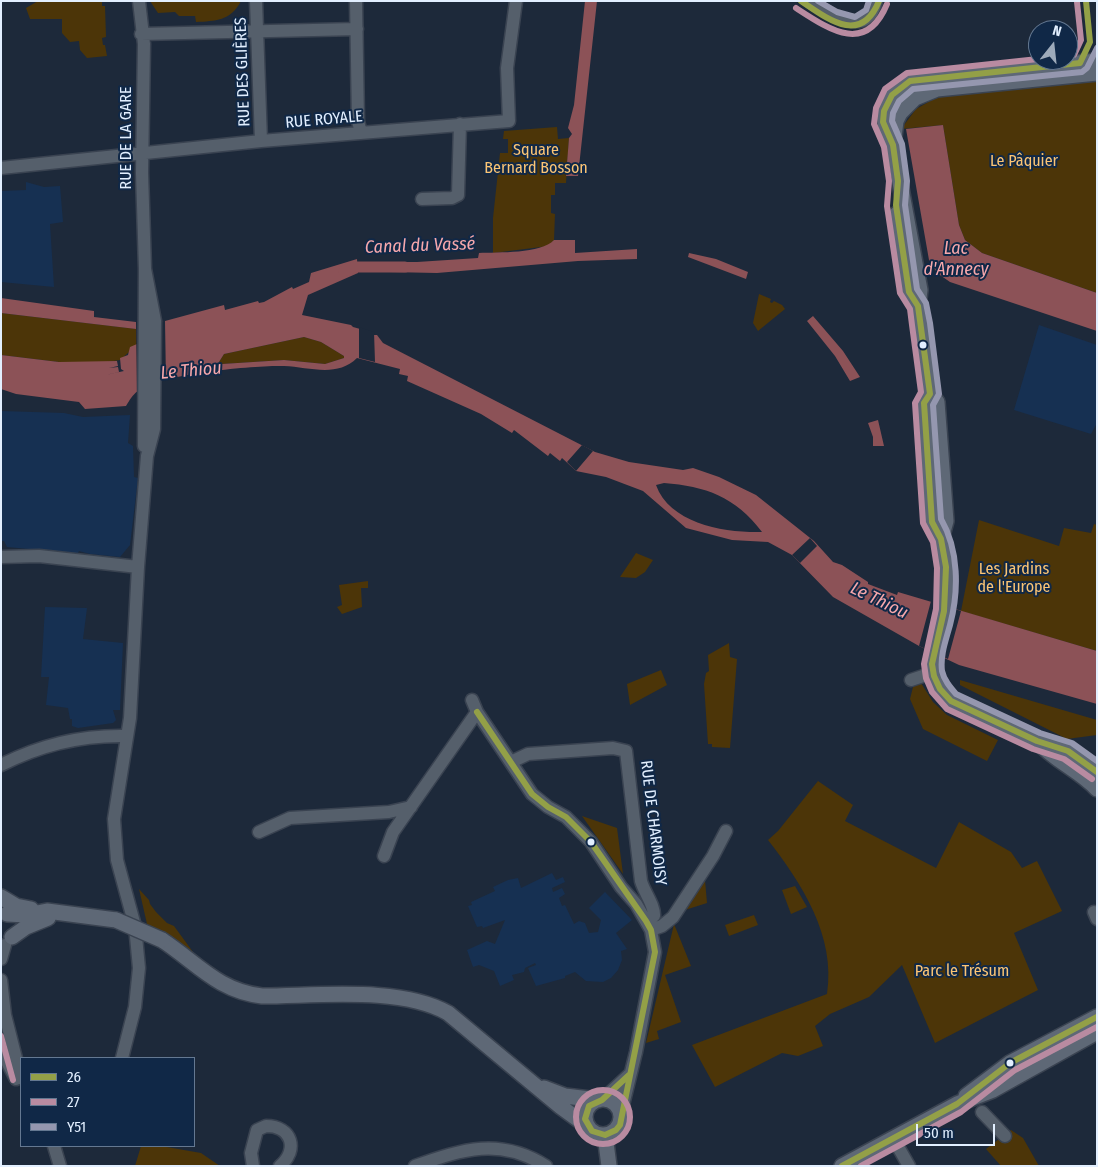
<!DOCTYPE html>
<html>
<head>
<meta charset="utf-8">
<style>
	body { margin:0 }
	#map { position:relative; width:1098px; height:1167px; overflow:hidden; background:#1d293a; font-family:"Fira Sans Condensed",sans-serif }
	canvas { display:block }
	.frame { position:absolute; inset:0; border:2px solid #e2efff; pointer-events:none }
	.legend { position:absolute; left:20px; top:1057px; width:175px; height:90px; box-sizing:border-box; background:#102847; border:1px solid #647891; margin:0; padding:6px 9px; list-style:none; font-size:15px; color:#e2efff }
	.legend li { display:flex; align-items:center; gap:10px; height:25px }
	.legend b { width:25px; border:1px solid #647891 }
	.north { position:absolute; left:1028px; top:20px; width:50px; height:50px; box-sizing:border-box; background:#102847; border:1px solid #647891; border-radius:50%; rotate:16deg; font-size:14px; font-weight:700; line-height:20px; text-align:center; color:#e2efff }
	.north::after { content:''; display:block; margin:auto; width:18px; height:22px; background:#9daaba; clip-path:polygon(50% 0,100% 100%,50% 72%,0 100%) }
	.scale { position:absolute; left:916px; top:1124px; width:79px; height:22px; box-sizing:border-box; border:2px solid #e2efff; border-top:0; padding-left:6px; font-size:15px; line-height:18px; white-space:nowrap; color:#e2efff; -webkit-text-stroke:4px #102847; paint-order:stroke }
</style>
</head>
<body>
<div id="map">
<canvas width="1098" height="1167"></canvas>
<div class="frame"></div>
<ul class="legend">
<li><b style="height:6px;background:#93a047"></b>26</li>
<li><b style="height:6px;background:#b98ba1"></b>27</li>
<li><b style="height:6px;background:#9597af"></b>Y51</li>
</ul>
<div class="north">N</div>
<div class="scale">50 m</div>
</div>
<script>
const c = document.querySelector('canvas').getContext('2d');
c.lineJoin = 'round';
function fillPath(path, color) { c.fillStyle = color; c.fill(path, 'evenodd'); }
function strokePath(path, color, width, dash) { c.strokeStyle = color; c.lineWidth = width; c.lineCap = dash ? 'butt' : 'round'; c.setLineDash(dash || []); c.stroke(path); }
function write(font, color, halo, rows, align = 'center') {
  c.font = font + ' "Fira Sans Condensed",sans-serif'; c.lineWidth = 4; c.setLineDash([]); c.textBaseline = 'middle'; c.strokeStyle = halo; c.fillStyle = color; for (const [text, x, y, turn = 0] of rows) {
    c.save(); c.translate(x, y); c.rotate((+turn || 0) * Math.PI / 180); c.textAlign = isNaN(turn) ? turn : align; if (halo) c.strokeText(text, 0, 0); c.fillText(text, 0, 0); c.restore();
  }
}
const built = new Path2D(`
	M26 182 44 187 60 186 63 222 50 224 54 287 1 282V191L26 190Z
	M1039 325 1097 345V423L1091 434 1014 410Z
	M1 411 64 413 83 417 130 415 128 443 133 446 134 477 138 478 130 545 120 557 90 554 79 551 78 553H72L7 547 4 541H1Z
	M45 607 87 608 83 639 123 643 120 710H113L116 720 113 723 78 728 72 726V719H70L68 708 46 705 49 677H41Z
	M552 873 556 880 563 877 565 882 552 888 553 892 562 888 565 894 559 898 562 906 565 905 574 924 579 921 585 923 589 933 598 932 601 920 589 908 605 892 632 920 616 933 627 949 621 951 622 960 618 970 611 978 603 982 586 981 575 972 565 976V978L536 986 528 968 536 965 535 963 525 968 524 972 512 975 514 980 500 986 494 971 479 965 473 967 467 950 487 941 495 944 505 920 483 928 482 926 477 927 468 906 472 905 471 902 495 891 493 887 508 880 518 878 521 888Z`);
const green = new Path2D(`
	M38 1H102V6H105L106 37 102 38 103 45H105L107 56 87 58 80 50 79 41 70 42 62 33V19H30L26 8Z
	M150 1H241C231 21 215 21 196 22L195 16H179L175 12 158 13Z
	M1097 81V293L982 253 965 240 959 225 943 125 901 129 916 109 939 96Z
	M557 127 558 139 569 138 566 183H555V195H551V213L555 214 554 240 549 246 493 253V218L500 153H508V139H503L504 131Z
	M759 294 771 299 770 302 772 303 774 301 782 305 785 309 758 331 753 323Z
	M1 313 137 329V345L120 360 108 362H59L1 355Z
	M304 337 321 342 344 356V358L325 364 284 360 222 364 219 362 224 354Z
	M979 520 1059 546 1064 528 1091 533 1094 524 1097 525V651L961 611Z
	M636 553 653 560 645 572 636 578 620 577Z
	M368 581V588H361L362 607 342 614 337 607 342 605 339 585Z
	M729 643 730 657 737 659 730 748 712 747V744H708L704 684 706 673 709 671 708 655Z
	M661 670 667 685 630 705 627 684Z
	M960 680 1097 720V735L1067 739 960 685Z
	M921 683 933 702 947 715 998 740 987 761 923 729 910 699 913 687Z
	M818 781 853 805 845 821 936 868 959 822 1011 852 1022 868 1037 861 1062 911 1014 933 1038 990 935 1043 902 965 869 997 830 1014 815 1026 823 1046 798 1056 782 1053 715 1087 692 1045 827 994C836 936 802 884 768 840L778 831Z
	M582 816 617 828 623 874Z
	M705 880 707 903 685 910Z
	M795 886 807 907 791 914 782 890Z
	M139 889 149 900 150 904 156 912 167 923 174 926 193 952 192 953 181 944 147 924Z
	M754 915 758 925 729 936 725 925Z
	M674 924 691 966 665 975 681 1022 657 1031 659 1039 646 1043Z
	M1011 1130 1023 1138 1039 1166H1001L986 1149Z
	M141 1146H161L201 1153 220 1166H135Z`);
const water = new Path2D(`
	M585 1H597L578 176H566L569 138 572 134 568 128 574 105Z
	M943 125 959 225 965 240 982 253 1097 293V331L950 282 937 273 929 260 906 129Z
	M554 240H575V253L637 249V259L578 261 437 273 389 272V262H417L478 258 479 253C498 252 541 254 554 240Z
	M689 253 716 259 748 272 746 279 688 257Z
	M357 259 358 273 308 295 302 315 351 325 353 327 371 332 373 335H377L383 343 595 452 629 462 683 470 693 468 719 477 756 495 814 541 833 562 842 565 868 582V584L897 595 898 592 1097 651V704L959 665 919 646 833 597 792 555 768 542 732 540 686 528 643 491 606 477 576 471 562 458 560 461 550 453 548 456 514 430 512 433 481 414 407 381 408 376 399 374 400 369 357 358C337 378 309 367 284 366 255 365 159 374 138 391 133 394 129 401 126 406L85 409 79 402 16 394 1 389V355L59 362 117 361 118 366 109 368 118 367 119 372 101 376 124 371 121 369 120 358 128 355 130 347 137 344 136 329 1 313V298L94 311V317L136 322 165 321 224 305 225 310 258 301 259 303 264 302 292 287 293 289 309 282 311 273ZM304 337 321 342 344 356V358L325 364 284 360 222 364 219 362 224 354ZM664 483C705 486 736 497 762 532 725 533 670 524 656 485Z
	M813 316 843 351 860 377 850 381 835 356 807 321Z
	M878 420 884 446H873V437L868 423Z`);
const pier = new Path2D(`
	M165 321 166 381 151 386 137 395 136 322Z
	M359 327 374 332 375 362 359 358Z
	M582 445 593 451 576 471 567 462Z
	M810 538 817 546 800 563 792 555Z
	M931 601 961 611 948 659 919 646Z`);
const canal = new Path2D(`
	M344 271 356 267H405`);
const minor = new Path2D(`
	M139 1 144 44 142 173 145 269 144 446
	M256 1 261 141
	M356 1 358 121 361 133
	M809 1C828 13 869 40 876 1
	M141 34 357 29
	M1 168 261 141 509 121 507 68 516 1
	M422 199 452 198 458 195 460 124
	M1 557 39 556 138 567
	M911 680 932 673
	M472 700 477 712 532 794 548 807 566 817 591 842 621 887 636 904 651 930 655 952 636 1052 621 1113
	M511 762 528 754 613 748 626 751 641 881C644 892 655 906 654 916L646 921
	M1 765C40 745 83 735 126 736
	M259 832 290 818 389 812 411 807
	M384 856 393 832 477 712
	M1094 912 1097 919
	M651 930 662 926 673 917 713 856 726 831
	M1 959 5 945
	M1 980 5 1015 21 1078
	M1 1050 16 1079
	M122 1058 135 1007 139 968 135 926 117 860 114 819 130 718 138 567 147 456 154 429 155 321 145 269
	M602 1100 629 1075
	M982 1112 1005 1136
	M893 1138 909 1166
	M54 1146 60 1166
	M253 1166 251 1153 257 1130 266 1126C292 1126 299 1150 280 1166
	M415 1166C463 1149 500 1137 546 1166`);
const major = new Path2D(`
	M892 144C879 118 882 95 910 81L1097 61
	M897 214 909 292 918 306
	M930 394 924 403 932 522C935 527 939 533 941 539 947 555 947 580 946 597 945 637 910 679 959 705L1037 741 1068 751 1097 772
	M941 539 946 521 937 402 930 394 918 306 920 290 893 145 896 121 900 113 915 98 937 89 1097 73
	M1037 741C1055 761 1079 770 1097 789
	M1 897 16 906 31 909
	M7 914 27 915 47 911 116 920
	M12 937 26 927 48 918
	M162 940C197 963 218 991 262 996 317 996 400 986 448 1013L561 1107 587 1126
	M544 1088 565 1096 598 1100
	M966 1096 1010 1063 1097 1017
	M585 1117a18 18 0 1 1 36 0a18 18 0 1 1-36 0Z
	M605 1135 609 1166
	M842 1166 957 1104 993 1090 1097 1032`);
const majorBridge = new Path2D(`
	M116 920 162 940`);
const bus1 = new Path2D(`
	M801 1C829 20 861 45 879 1
	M1086 1 1090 42 1080 63 910 81 892 95 884 111 883 122 893 145 898 181 896 205 909 292 918 306 930 394 924 403 932 522 941 539 946 567 944 611 932 664 934 676 940 689 951 701 1037 741 1068 751 1097 772
	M477 712 532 794 548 807 566 817 591 842 646 921 651 930 655 952 620 1125 616 1130 605 1135 592 1131 585 1119 589 1106 602 1100 629 1075
	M842 1166 957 1104 1010 1063 1097 1017`);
const bus2 = new Path2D(`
	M796 8C830 30 866 55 887 4
	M1068 55H1074L1081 40 1077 2
	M1038 59 907 73 885 89 876 108 874 124 884 147 889 181 887 206 900 293 910 309 912 325 921 392 915 403 923 523 933 542 937 568 936 609 924 664 926 678 932 692 947 709 1033 749 1064 759 1092 779
	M1 1036 13 1080
	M576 1117a27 27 0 1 1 54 0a27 27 0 1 1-54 0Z
	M861 1166 961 1112 1015 1070 1097 1027`);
const bus3 = new Path2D(`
	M818 1 837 12 855 17 866 10 869 1
	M1097 48 1087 68 1082 72 913 89 899 101 893 113 892 121 902 144 907 181 905 205 917 289 926 303 930 323 939 394 933 405 941 519C959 550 959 591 950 625 946 640 940 655 942 671 944 680 950 687 956 694L1040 733 1072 743 1097 761`);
const markers = [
	[923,345,4.5,"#e2efff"],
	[591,842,4.5,"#e2efff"],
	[1010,1063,4.5,"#e2efff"]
];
const streetNames = [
	["RUE DES GLIÈRES",243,72,-92],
	["RUE ROYALE",324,120,-5],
	["RUE DE LA GARE",127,138,-90],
	["RUE DE CHARMOISY",653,823,83]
];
const parkNames = [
	["Square",536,151],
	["Bernard Bosson",536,169],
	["Le Pâquier",1024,162],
	["Les Jardins",1014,570],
	["de l'Europe",1014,588],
	["Parc le Trésum",962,972]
];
const waterNames = [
	["Canal du Vassé",420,246,-2],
	["Lac",956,249],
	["d'Annecy",956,270],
	["Le Thiou",191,371,-5],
	["Le Thiou",879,601,26]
];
fillPath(built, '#163052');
fillPath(green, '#4c3508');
fillPath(water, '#8c5257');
fillPath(pier, '#1d293a');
strokePath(canal, '#8c5257', 11);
strokePath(minor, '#3a4351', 15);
strokePath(major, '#3a4351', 18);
strokePath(minor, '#555f6b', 12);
strokePath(major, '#5e6876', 15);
strokePath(majorBridge, '#3a4351', 18, []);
strokePath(majorBridge, '#5e6876', 15);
strokePath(bus1, '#93a047', 6);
strokePath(bus2, '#b98ba1', 6);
strokePath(bus3, '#9597af', 6);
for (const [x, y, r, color] of markers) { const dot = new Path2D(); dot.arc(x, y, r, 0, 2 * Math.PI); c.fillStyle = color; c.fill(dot); strokePath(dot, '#102847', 2); }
write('16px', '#e2efff', '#102847', streetNames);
write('16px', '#fcc574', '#102847', parkNames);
write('italic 18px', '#f7a8ac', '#102847', waterNames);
</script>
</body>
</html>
